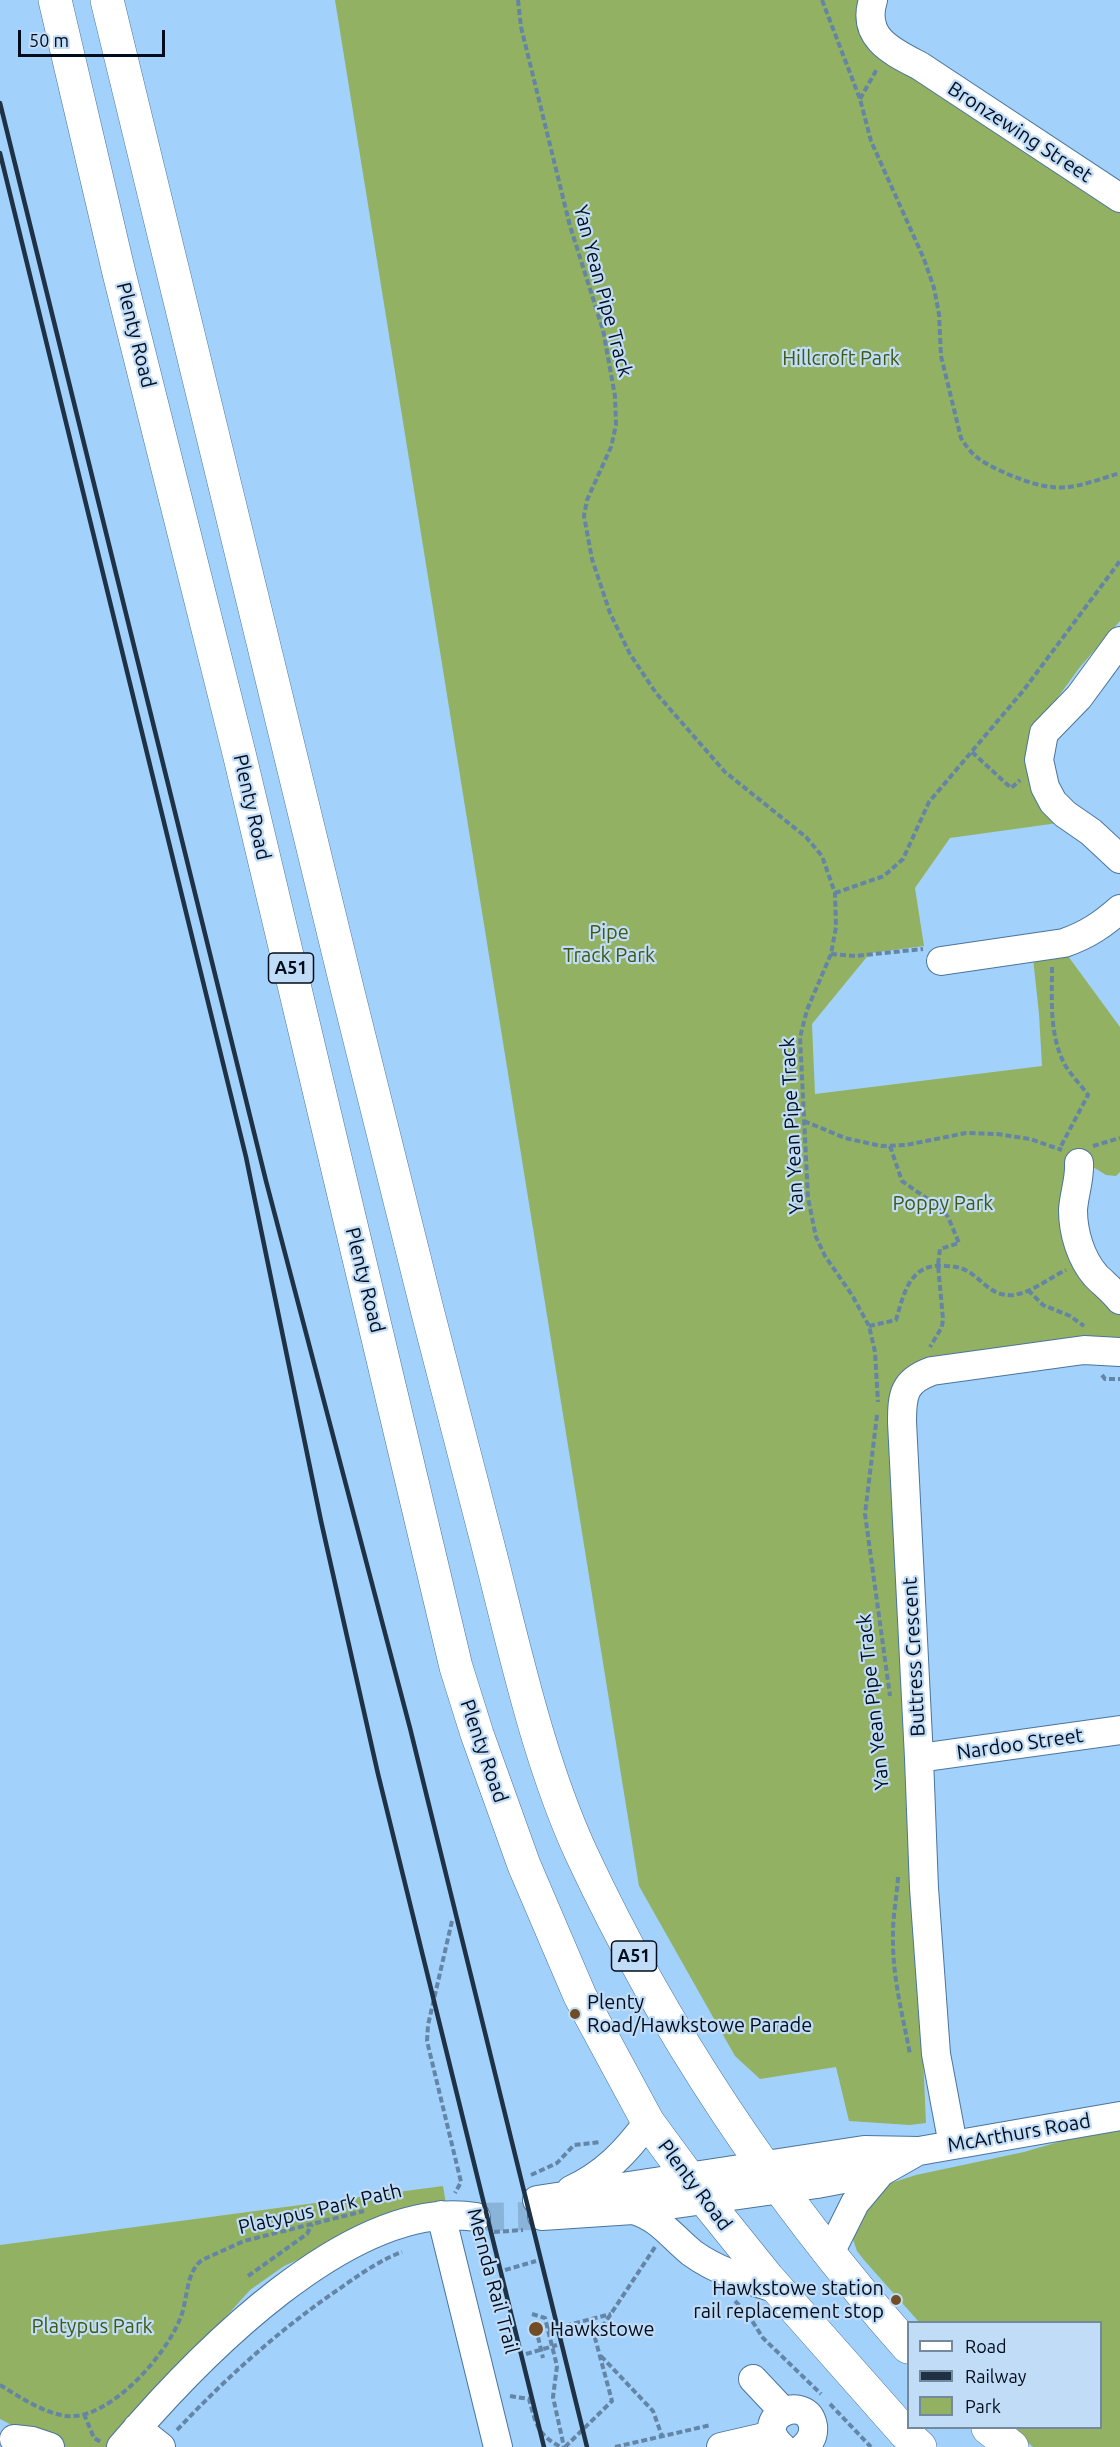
<!DOCTYPE html>
<html>
<head>
<meta charset="utf-8">
<style>
	body { margin:0 }
	#map { position:relative; width:1120px; height:2447px; overflow:hidden; background:#a2d1fc; font-family:Ubuntu,sans-serif }
	canvas { display:block }
	.legend { position:absolute; left:907px; top:2321px; width:195px; height:108px; box-sizing:border-box; background:#c0dcf6; border:2px solid #73899e; margin:0; padding:8px 10px; list-style:none; font-size:18px; color:#000c1b }
	.legend li { display:flex; align-items:center; gap:12px; height:30px }
	.legend b { width:30px; border:2px solid #73899e }
	.scale { position:absolute; left:18px; top:30px; width:147px; height:27px; box-sizing:border-box; border:3px solid #000c1b; border-top:0; padding-left:8px; font-size:18px; line-height:21px; white-space:nowrap; color:#000c1b; -webkit-text-stroke:4px #c0dcf6; paint-order:stroke }
</style>
</head>
<body>
<div id="map">
<canvas width="1120" height="2447"></canvas>
<ul class="legend">
<li><b style="height:8px;background:#fff"></b>Road</li>
<li><b style="height:8px;background:#1e3145"></b>Railway</li>
<li><b style="height:16px;background:#93b163"></b>Park</li>
</ul>
<div class="scale">50 m</div>
</div>
<script>
const c = document.querySelector('canvas').getContext('2d');
c.lineJoin = 'round';
function fillPath(path, color) { c.fillStyle = color; c.fill(path, 'evenodd'); }
function strokePath(path, color, width, dash) { c.strokeStyle = color; c.lineWidth = width; c.lineCap = dash ? 'butt' : 'round'; c.setLineDash(dash || []); c.stroke(path); }
function write(font, color, halo, rows, align = 'center') {
  c.font = font + ' Ubuntu,sans-serif'; c.lineWidth = 4.5; c.setLineDash([]); c.textBaseline = 'middle'; c.strokeStyle = halo; c.fillStyle = color; for (const [text, x, y, turn = 0] of rows) {
    c.save(); c.translate(x, y); c.rotate((+turn || 0) * Math.PI / 180); c.textAlign = isNaN(turn) ? turn : align; if (halo) c.strokeText(text, 0, 0); c.fillText(text, 0, 0); c.restore();
  }
}
const green = new Path2D(`
	M335 0H865L862 19 1120 208V621L1080 667 1039 723 1058 823 950 838 915 888 924 946 870 953 812 1024 815 1094 1042 1066 1039 1014 1033 958 1065 952 1120 1027V1172L1116 1176 1106 1175 1093 1167 1067 1192 1120 1311V1342L927 1362 894 1413 926 2123 910 2125 849 2121 836 2067 760 2079 735 2056 639 1886Z
	M1120 2124V2447H1033L1012 2428H1100V2322H919L864 2260 857 2251 851 2234 881 2189 891 2183 916 2175 1024 2152Z
	M443 2186 446 2204 327 2246 284 2266 250 2290 108 2447H66L29 2434 0 2419V2245Z`);
const minorTunnel = new Path2D(`
	M476 2217 542 2216`);
const path = new Path2D(`
	M518 0 521 27 570 226 603 330 615 396 616 425 611 447 587 500 584 516 592 559 610 613 630 654 656 693 725 772 806 837 822 856 835 893 836 927 831 954 807 1010 800 1037 808 1198 816 1237 825 1256 852 1295 869 1326 875 1352 878 1402
	M822 0 860 99 871 141 924 259 934 288 939 314 941 356 961 438C966 446 971 453 979 459 995 470 1033 486 1052 487 1074 490 1099 479 1120 473
	M860 99 877 69
	M972 752 1011 788 1020 780
	M835 893 884 876 903 859 929 802 1023 691 1120 561
	M831 954 855 956 923 949
	M1052 967C1052 1000 1049 1035 1065 1065 1071 1075 1081 1085 1088 1095L1061 1146
	M804 1121 845 1138 881 1146 906 1145 966 1133 997 1134 1030 1139 1062 1150
	M890 1146 902 1181 939 1207 948 1217 959 1243 940 1249 938 1265 943 1319 942 1327 930 1347
	M1093 1146 1120 1138
	M1028 1290 1043 1305 1070 1316 1084 1326
	M869 1326 896 1320C904 1293 910 1262 946 1266 955 1266 964 1268 972 1274 983 1282 992 1294 1007 1295 1026 1297 1049 1278 1066 1270
	M1102 1375 1105 1379H1120
	M877 1415 865 1514 890 1696
	M898 1877C897 1896 893 1914 893 1933 892 1976 902 2012 910 2054
	M452 1921 428 2025 427 2041 461 2182 455 2193
	M531 2175 557 2163 574 2145 601 2142
	M494 2232 523 2230
	M505 2270 536 2261
	M248 2276 307 2234 312 2224
	M735 2301 747 2313 763 2338 821 2394
	M532 2314 545 2318 557 2366 553 2397 564 2447
	M548 2330 611 2314
	M538 2337 543 2358
	M526 2354 557 2345
	M601 2356 653 2411 662 2436
	M0 2385C20 2397 43 2413 67 2416 110 2420 166 2355 180 2319 188 2301 185 2273 202 2260L244 2241 364 2211
	M510 2396 529 2399C536 2424 537 2435 561 2447
	M830 2404 871 2447
	M84 2414 94 2438 101 2442
	M177 2430C227 2377 279 2330 339 2289 359 2275 380 2260 402 2252
	M565 2447 612 2401 595 2338 655 2247
	M615 2447 711 2425`);
const minor = new Path2D(`
	M873 0C861 38 893 52 920 66L1120 198
	M1120 641 1079 697 1044 733 1039 760 1045 787 1053 802 1065 814 1091 832 1120 859
	M941 961 1064 943C1087 935 1102 925 1120 909
	M1079 1163C1080 1179 1074 1194 1073 1210 1073 1233 1081 1259 1096 1276 1104 1284 1113 1291 1120 1300
	M919 1758 1120 1730
	M953 2145 936 2054 924 1888 919 1758 902 1422C902 1394 904 1381 932 1371L1084 1350 1120 1352
	M571 2190C605 2174 626 2152 648 2122
	M537 2200 864 2150 919 2151 1120 2116
	M633 2210C659 2217 672 2237 692 2253 718 2272 748 2280 778 2289
	M441 2215 498 2447
	M542 2216 633 2210 817 2184 881 2172 918 2151
	M829 2255 855 2203 881 2172
	M753 2379 784 2412
	M137 2428 161 2447
	M14 2439 32 2441 50 2447
	M121 2447C195 2360 351 2196 476 2217
	M721 2447 773 2435
	M782 2447C749 2418 807 2391 813 2426 814 2435 810 2442 804 2447`);
const highway = new Path2D(`
	M55 0 119 273 239 753 456 1667 477 1734 524 1865 580 1996 648 2122 706 2201 768 2278 905 2433 920 2447
	M107 0C187 331 268 661 348 992 392 1172 437 1351 484 1530 512 1636 536 1756 582 1855 666 2035 777 2199 908 2347
	M988 2428 1012 2447`);
const rail = new Path2D(`
	M0 103 266 1181 410 1728 587 2447
	M0 153 246 1157 321 1521 378 1774 544 2447`);
const markers = [
	[575,2014,6,"#714d27"],
	[896,2300,6,"#714d27"],
	[536,2329,8,"#714d27"]
];
const shields = [
	[291,968,45],
	[634,1956,45]
];
const shieldNames = [
	["A51",291,968],
	["A51",634,1956]
];
const streetNames = [
	["Bronzewing Street",1020,132,33],
	["Yan Yean Pipe Track",603,291,75],
	["Plenty Road",136,335,76],
	["Plenty Road",252,807,77],
	["Yan Yean Pipe Track",792,1126,-93],
	["Plenty Road",365,1280,76],
	["Buttress Crescent",914,1657,-93],
	["Yan Yean Pipe Track",873,1702,-96],
	["Nardoo Street",1020,1744,-8],
	["Plenty Road",484,1751,71],
	["McArthurs Road",1019,2133,-10],
	["Plenty Road",695,2185,53],
	["Platypus Park Path",320,2209,-13],
	["Mernda Rail Trail",493,2281,75]
];
const parkNames = [
	["Hillcroft Park",841,358],
	["Pipe",609,932],
	["Track Park",609,955],
	["Poppy Park",943,1203],
	["Platypus Park",92,2326]
];
const poiNames = [
	["Plenty",587,2002],
	["Road/Hawkstowe Parade",587,2025],
	["Hawkstowe station",884,2288,"right"],
	["rail replacement stop",884,2311,"right"],
	["Hawkstowe",550,2329]
];
fillPath(green, '#93b163');
strokePath(minorTunnel, '#8ab3da', 28, [28, 14]);
strokePath(minor, '#4a759c', 30);
strokePath(highway, '#4a759c', 34);
strokePath(path, '#6485a5', 4, [6, 3]);
strokePath(minor, '#fff', 28);
strokePath(highway, '#fff', 33);
strokePath(rail, '#1e3145', 4.5);
for (const [x, y, r, color] of markers) { const dot = new Path2D(); dot.arc(x, y, r, 0, 2 * Math.PI); c.fillStyle = color; c.fill(dot); strokePath(dot, '#c0dcf6', 2); }
for (const [x, y, w] of shields) { const box = new Path2D(); box.roundRect(x - w / 2, y - 15, w, 30, 4.5); c.fillStyle = '#c0dcf6'; c.fill(box); strokePath(box, '#000c1b', 1.5); }
write('bold 18px', '#000c1b', null, shieldNames);
write('20px', '#000c1b', '#c0dcf6', streetNames);
write('20px', '#415813', '#c0dcf6', parkNames);
write('20px', '#000c1b', '#c0dcf6', poiNames, 'left');
</script>
</body>
</html>
